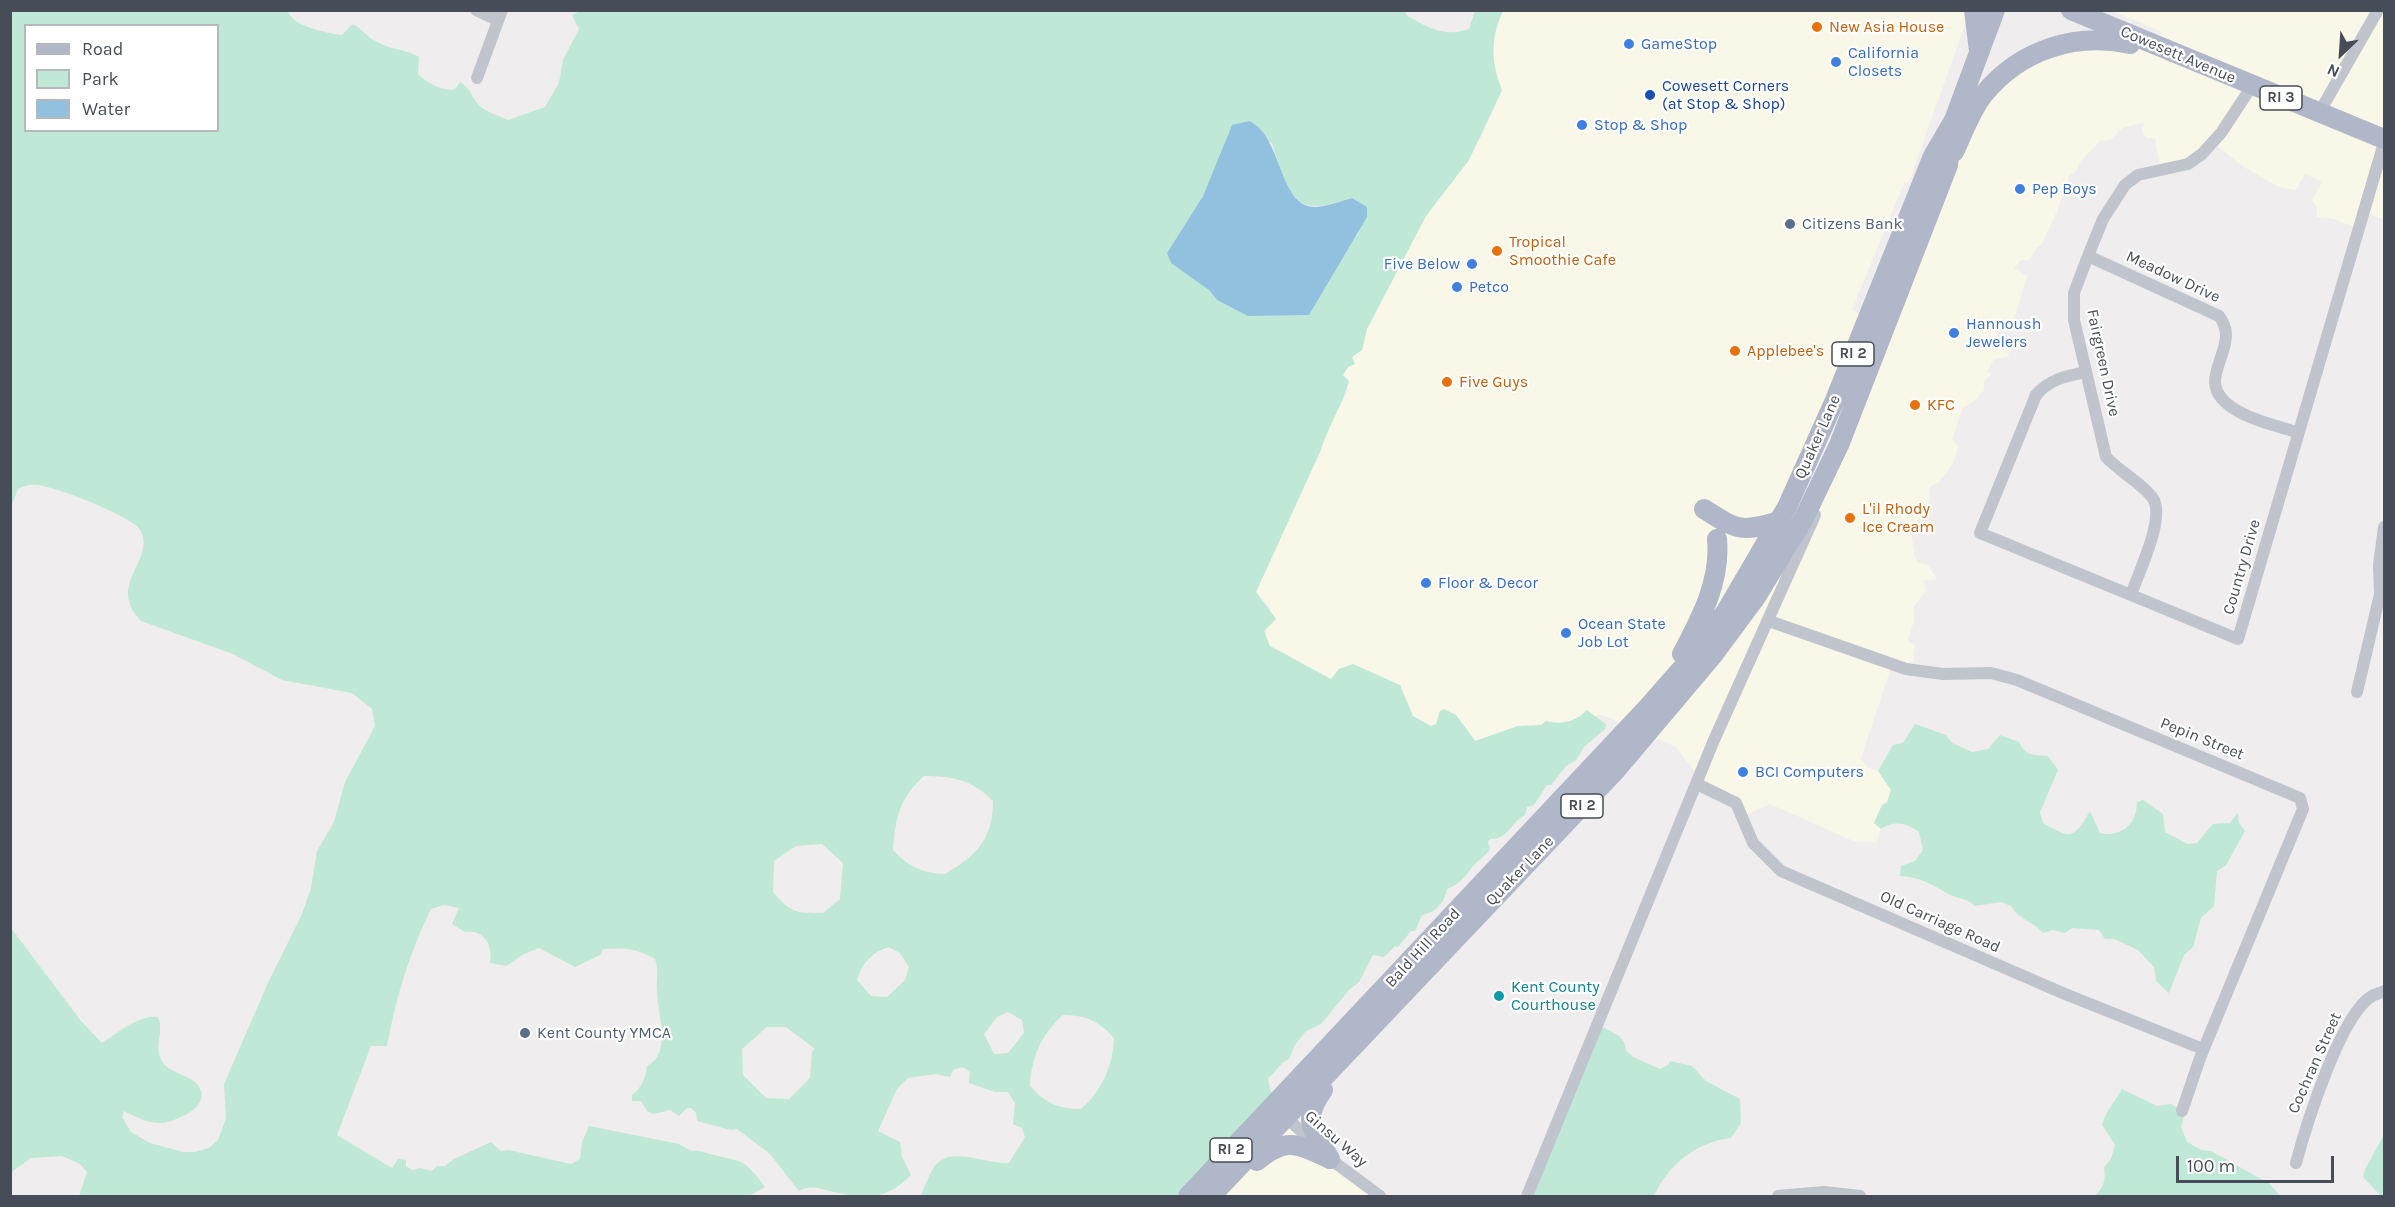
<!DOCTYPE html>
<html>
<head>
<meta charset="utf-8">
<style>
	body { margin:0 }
	#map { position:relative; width:2395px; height:1207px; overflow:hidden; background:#efeded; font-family:Karla,sans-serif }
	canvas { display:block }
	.frame { position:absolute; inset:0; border:12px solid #474d58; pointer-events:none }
	.legend { position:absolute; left:24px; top:24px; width:195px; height:108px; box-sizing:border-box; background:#fff; border:2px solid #b5b8bc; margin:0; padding:8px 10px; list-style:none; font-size:18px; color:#474d58 }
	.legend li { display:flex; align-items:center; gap:12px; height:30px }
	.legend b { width:30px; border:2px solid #b5b8bc }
	.north { position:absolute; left:2311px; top:24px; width:60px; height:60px; -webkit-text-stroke:4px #fff; paint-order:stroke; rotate:205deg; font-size:16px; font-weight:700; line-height:24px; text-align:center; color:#474d58 }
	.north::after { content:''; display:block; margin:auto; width:21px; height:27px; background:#474d58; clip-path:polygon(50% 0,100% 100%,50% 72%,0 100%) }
	.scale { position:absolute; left:2176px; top:1156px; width:158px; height:27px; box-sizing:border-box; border:3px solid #474d58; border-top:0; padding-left:8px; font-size:18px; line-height:21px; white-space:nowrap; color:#474d58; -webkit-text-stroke:4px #fff; paint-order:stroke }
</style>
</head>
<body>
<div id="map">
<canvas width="2395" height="1207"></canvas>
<div class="frame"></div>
<ul class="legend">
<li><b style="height:8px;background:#afb7c9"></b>Road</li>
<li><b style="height:16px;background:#bfe8d7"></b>Park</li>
<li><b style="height:16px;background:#92c1e0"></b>Water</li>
</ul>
<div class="north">N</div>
<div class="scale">100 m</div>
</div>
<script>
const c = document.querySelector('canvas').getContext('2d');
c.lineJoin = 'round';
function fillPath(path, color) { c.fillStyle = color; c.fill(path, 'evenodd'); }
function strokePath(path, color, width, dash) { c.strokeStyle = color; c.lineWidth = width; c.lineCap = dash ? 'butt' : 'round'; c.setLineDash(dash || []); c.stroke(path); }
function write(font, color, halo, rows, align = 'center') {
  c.font = font + ' Karla,sans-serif'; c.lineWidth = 4.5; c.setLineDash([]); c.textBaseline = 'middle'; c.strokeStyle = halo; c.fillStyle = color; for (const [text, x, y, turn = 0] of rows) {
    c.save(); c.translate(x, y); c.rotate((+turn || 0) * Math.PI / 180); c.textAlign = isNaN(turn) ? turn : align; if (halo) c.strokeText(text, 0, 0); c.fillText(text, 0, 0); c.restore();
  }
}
const commercial = new Path2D(`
	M1503 11H1970L1909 182H1905L1899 195 1852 310 1867 318 1755 567 1772 572 1893 329 1981 103 2057 45 2153 49 2161 31 2112 11H2384V220L2365 212 2358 229 2334 219 2317 217V207L2312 200 2322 182 2305 174 2296 190 2279 187 2244 167 2215 145 2201 156 2160 170 2155 138H2146L2142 130 2145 122 2122 128 2110 140 2100 141 2081 161 2076 171 2069 176 2057 211 2042 244 2036 248 2030 260H2021L2014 268 2027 276 2015 317 2013 324 2000 322 1996 327 1997 339 2009 350 2008 357 1994 359 1987 372 1991 374 1984 381V390L1973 402 1963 408 1952 439 1958 446 1953 464 1939 482 1930 487 1929 501 1911 531 1915 558 1919 563 1928 565 1937 579 1924 581 1926 591 1914 606V621L1908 640 1915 646 1912 669 1891 668 1861 759 1867 767 1878 771 1891 790 1887 802 1874 822 1881 829 1876 843 1853 841 1770 804 1746 815 1699 786 1698 776 1676 747 1602 715 1556 723 1546 721 1541 725 1518 726 1475 741 1456 715 1440 711 1436 724 1431 726 1413 716 1400 685 1331 679 1270 646 1265 638 1271 609 1256 592 1320 452 1326 432 1348 391 1343 375 1355 353 1362 350 1367 329 1426 216 1456 177 1481 137 1502 90 1494 68 1492 41Z
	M1267 1114 1325 1153 1378 1196H1189Z`);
const green = new Path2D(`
	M1406 10V15C1427 27 1444 38 1469 29L1475 11H1503C1490 38 1491 62 1502 90L1469 160 1426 216 1367 329 1362 350 1352 357 1355 364 1348 367 1343 375 1349 381C1342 405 1328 427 1320 452L1256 592 1276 619 1264 631 1270 646 1331 679 1339 669 1353 664 1400 685 1413 716 1431 726 1436 724 1440 711 1444 709 1456 715 1475 741 1518 726 1541 725 1546 721C1563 725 1575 722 1587 710L1606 724 1605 729 1584 747 1576 760 1566 766 1551 785H1547L1534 805 1527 807 1525 815C1511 822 1509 839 1490 839L1488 842 1490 849C1485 857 1478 860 1473 866 1464 878 1460 884 1447 889 1445 902 1435 913 1422 915L1415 931H1411L1398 947 1395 946 1384 957 1373 955 1359 982 1349 990 1321 1024 1306 1031 1295 1045 1289 1059C1280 1062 1276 1073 1268 1078L1270 1090 1280 1104 1189 1196H920C925 1187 929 1174 935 1166 950 1145 988 1165 1009 1163L1025 1137 1022 1128 1013 1124 1015 1103 1008 1092H995L969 1083 970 1072 963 1067 953 1070 950 1077 936 1074 908 1078 897 1089 878 1131 900 1142 902 1157 911 1175C884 1202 865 1199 830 1191 818 1188 810 1185 799 1191L770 1154 737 1129 731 1130 697 1121 696 1113 691 1108H687L679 1116 670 1110 654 1114 648 1112 641 1101H632V1095C641 1089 646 1077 647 1066 673 1053 657 1013 657 991 656 979 659 971 655 959 633 947 625 948 603 949L600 955 575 967 539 948 524 954 506 966 490 963C493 946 485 929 465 932L452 924 459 908 444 905 431 909C409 954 396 997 387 1046H371L337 1135 392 1168 398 1159 406 1160V1166L412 1170 420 1168 432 1171 437 1166H445L454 1159 491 1142 501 1151 508 1150 571 1164 580 1159 582 1142 589 1126 679 1144 691 1151C700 1150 702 1152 710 1154 743 1163 742 1156 765 1187L749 1196H79L87 1172 80 1164 62 1156 31 1158 13 1171 11 1177V928L81 1021 102 1043C118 1033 138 1015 158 1017 164 1032 155 1043 160 1057 166 1076 196 1073 201 1091 207 1108 176 1121 163 1123 149 1124 136 1117 124 1111L122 1117 131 1132 150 1143 183 1152H195L209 1148 218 1140 226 1118 224 1084 267 985 302 914 311 888 317 851 334 822 345 782 375 726 372 709 352 693 282 680 233 654 141 621C106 584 155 562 141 531 135 517 52 485 36 485 29 484 24 486 18 489L11 507 10 11H288C292 27 328 33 342 35L353 24C362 29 367 37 377 42 390 50 407 49 419 57L418 74C427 83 443 92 455 89L460 82C474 92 469 94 478 104 485 112 498 115 508 120L545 107 559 83 563 60 579 29 572 15 580 11ZM26 26H218V130H26ZM1232 125 1272 143C1279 164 1286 206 1315 206 1327 206 1340 201 1352 198L1359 232 1333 271 1217 300 1209 290 1167 253 1203 196ZM924 776C953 776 973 780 993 801 993 839 977 855 945 874 922 873 909 867 893 850 895 818 900 797 924 776ZM822 844 843 863 840 899 823 913C796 913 791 913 773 892L774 861 796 846ZM889 947 900 953 909 967 905 980 887 997 871 996 857 980C862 964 871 952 889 947ZM1008 1012 1022 1020 1024 1033 1008 1053 994 1054 984 1034 997 1017ZM1063 1015C1086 1015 1099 1021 1114 1038 1113 1066 1102 1091 1081 1109 1058 1109 1046 1103 1030 1086 1031 1058 1042 1033 1063 1015ZM767 1027H786L815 1049 812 1052 810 1078 789 1099 766 1098 743 1075 742 1049Z
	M1915 724 1946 735 1952 743 1972 752 1988 749 2000 735 2019 742C2025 756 2034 755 2048 756L2058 770 2040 812 2043 823C2071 839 2073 840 2090 811L2100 833C2122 838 2137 823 2137 802L2143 800 2163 814 2165 832 2187 844 2197 843 2213 824 2230 823 2238 813 2239 823 2245 831 2226 865 2217 871 2214 906 2201 918 2193 947 2184 955 2169 993 2156 981 2154 967 2138 950 2114 939H2105L2099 930 2072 928 2065 933 2053 930 2043 933C2033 921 2019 920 2011 906L2001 902 1975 906C1966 897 1955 899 1945 892 1929 883 1919 877 1900 876L1901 866 1915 861 1923 850 1919 832C1907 823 1894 820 1881 829L1874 823 1882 805 1887 802 1891 790 1878 771 1893 745 1903 743Z
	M1599 1025 1619 1036 1624 1042 1626 1050 1633 1057 1660 1069 1668 1065 1670 1061 1692 1066 1706 1081 1740 1099 1741 1123 1731 1138C1696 1142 1668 1165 1654 1196H1527Z
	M2122 1089 2157 1106 2171 1104 2185 1113 2181 1127 2187 1142 2201 1150 2211 1151 2270 1184 2280 1196H2094C2104 1188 2106 1180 2104 1167L2111 1159 2115 1145 2102 1125C2105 1112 2115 1102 2122 1089Z
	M2384 1135V1196H2381L2363 1177 2365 1169Z`);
const water = new Path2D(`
	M1249 121C1283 136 1278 208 1316 207 1328 206 1341 201 1352 198L1367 207V217L1309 315 1248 316 1217 300 1209 290 1171 263 1167 253 1203 196 1232 125Z`);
const minor = new Path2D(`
	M476 10 498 20
	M477 78 502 10
	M2319 113 2378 10
	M2088 256 2219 316C2228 328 2227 338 2223 351 2220 361 2215 372 2215 382 2216 413 2274 425 2297 432
	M2085 372C2066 376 2050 379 2036 395L1980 533 2238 639 2384 143
	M2131 595C2138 573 2167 516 2152 497 2139 481 2120 472 2106 457L2074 320V293L2088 256 2103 219 2125 185 2138 175 2188 164 2202 154 2221 133 2252 86
	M1769 621 1906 669 1943 674 1991 673 2017 680 2300 798 2303 809 2200 1058 2182 1111
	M2357 692 2380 594 2379 565 2384 527
	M1697 784 1736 803 1753 843 1781 871 2065 994 2203 1049
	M1283 1114 1330 1159 1380 1196
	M2296 1163C2306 1126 2340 1015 2372 996 2375 994 2381 993 2384 991
	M1527 1196 1714 740 1815 515
	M1778 1196 1824 1192 1860 1196`);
const primary = new Path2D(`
	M1974 10 1979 51
	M2071 10 2384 139
	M1954 152C1963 133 1971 110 1984 94 2020 50 2075 32 2130 44
	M1704 509C1737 530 1741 533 1779 521
	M1682 654C1701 618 1721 581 1717 539
	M1323 1090C1301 1120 1313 1130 1330 1159
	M1257 1161C1286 1136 1298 1144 1330 1159
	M1188 1196 1647 708 1692 657 1725 613 1787 507 1835 400 1933 156 1954 120 1995 10
	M1211 1196 1616 770 1713 655 1756 597 1804 518 1839 445 1948 165 1952 132`);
const markers = [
	[1817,27,6,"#e8710a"],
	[1629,44,6,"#3f7fe0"],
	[1836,62,6,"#3f7fe0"],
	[1650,95,6,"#1a4fb4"],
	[1582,125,6,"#3f7fe0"],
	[2020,189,6,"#3f7fe0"],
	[1790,224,6,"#5c6f8a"],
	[1497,251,6,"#e8710a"],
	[1472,264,6,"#3f7fe0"],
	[1457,287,6,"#3f7fe0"],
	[1954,333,6,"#3f7fe0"],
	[1735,351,6,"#e8710a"],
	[1447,382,6,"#e8710a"],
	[1915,405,6,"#e8710a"],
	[1850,518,6,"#e8710a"],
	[1426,583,6,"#3f7fe0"],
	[1566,633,6,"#3f7fe0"],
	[1743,772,6,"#3f7fe0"],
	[1499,996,6,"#0f9aa8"],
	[525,1033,6,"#5c6f8a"]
];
const shields = [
	[2281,98,42],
	[1853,354,42],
	[1582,806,42],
	[1231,1150,42]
];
const shieldNames = [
	["RI 3",2281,98],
	["RI 2",1853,354],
	["RI 2",1582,806],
	["RI 2",1231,1150]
];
const foodNames = [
	["New Asia House",1829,27],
	["Tropical",1509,242],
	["Smoothie Cafe",1509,260],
	["Applebee's",1747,351],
	["Five Guys",1459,382],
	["KFC",1927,405],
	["L'il Rhody",1862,509],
	["Ice Cream",1862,527]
];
const shopNames = [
	["GameStop",1641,44],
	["California",1848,53],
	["Closets",1848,71],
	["Stop & Shop",1594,125],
	["Pep Boys",2032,189],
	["Five Below",1460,264,"right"],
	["Petco",1469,287],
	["Hannoush",1966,324],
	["Jewelers",1966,342],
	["Floor & Decor",1438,583],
	["Ocean State",1578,624],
	["Job Lot",1578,642],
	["BCI Computers",1755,772]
];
const streetNames = [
	["Cowesett Avenue",2178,55,23],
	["Meadow Drive",2173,277,25],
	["Fairgreen Drive",2103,363,78],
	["Quaker Lane",1818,437,-66],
	["Country Drive",2242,567,-74],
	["Pepin Street",2202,739,22],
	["Quaker Lane",1520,871,-46],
	["Old Carriage Road",1940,922,24],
	["Bald Hill Road",1423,948,-47],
	["Cochran Street",2315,1063,-66],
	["Ginsu Way",1336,1139,41]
];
const transitNames = [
	["Cowesett Corners",1662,86],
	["(at Stop & Shop)",1662,104]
];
const serviceNames = [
	["Citizens Bank",1802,224],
	["Kent County YMCA",537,1033]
];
const cultureNames = [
	["Kent County",1511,987],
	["Courthouse",1511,1005]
];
fillPath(commercial, '#f9f7e7');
fillPath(green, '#bfe8d7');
fillPath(water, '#92c1e0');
strokePath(minor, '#bfc4cd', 12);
strokePath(primary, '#afb7c9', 20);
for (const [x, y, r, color] of markers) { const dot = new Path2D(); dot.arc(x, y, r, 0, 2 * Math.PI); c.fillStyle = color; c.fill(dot); strokePath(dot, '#fff', 2); }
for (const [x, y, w] of shields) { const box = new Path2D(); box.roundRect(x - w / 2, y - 12, w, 24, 4.5); c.fillStyle = '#fff'; c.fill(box); strokePath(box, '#474d58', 1.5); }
write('bold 15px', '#474d58', null, shieldNames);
write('16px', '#c56008', '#fff', foodNames, 'left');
write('16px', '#366cbe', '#fff', shopNames, 'left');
write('16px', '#474d58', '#fff', streetNames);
write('16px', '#164399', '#fff', transitNames, 'left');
write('16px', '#4e5e75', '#fff', serviceNames, 'left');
write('16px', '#0d838f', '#fff', cultureNames, 'left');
</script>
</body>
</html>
